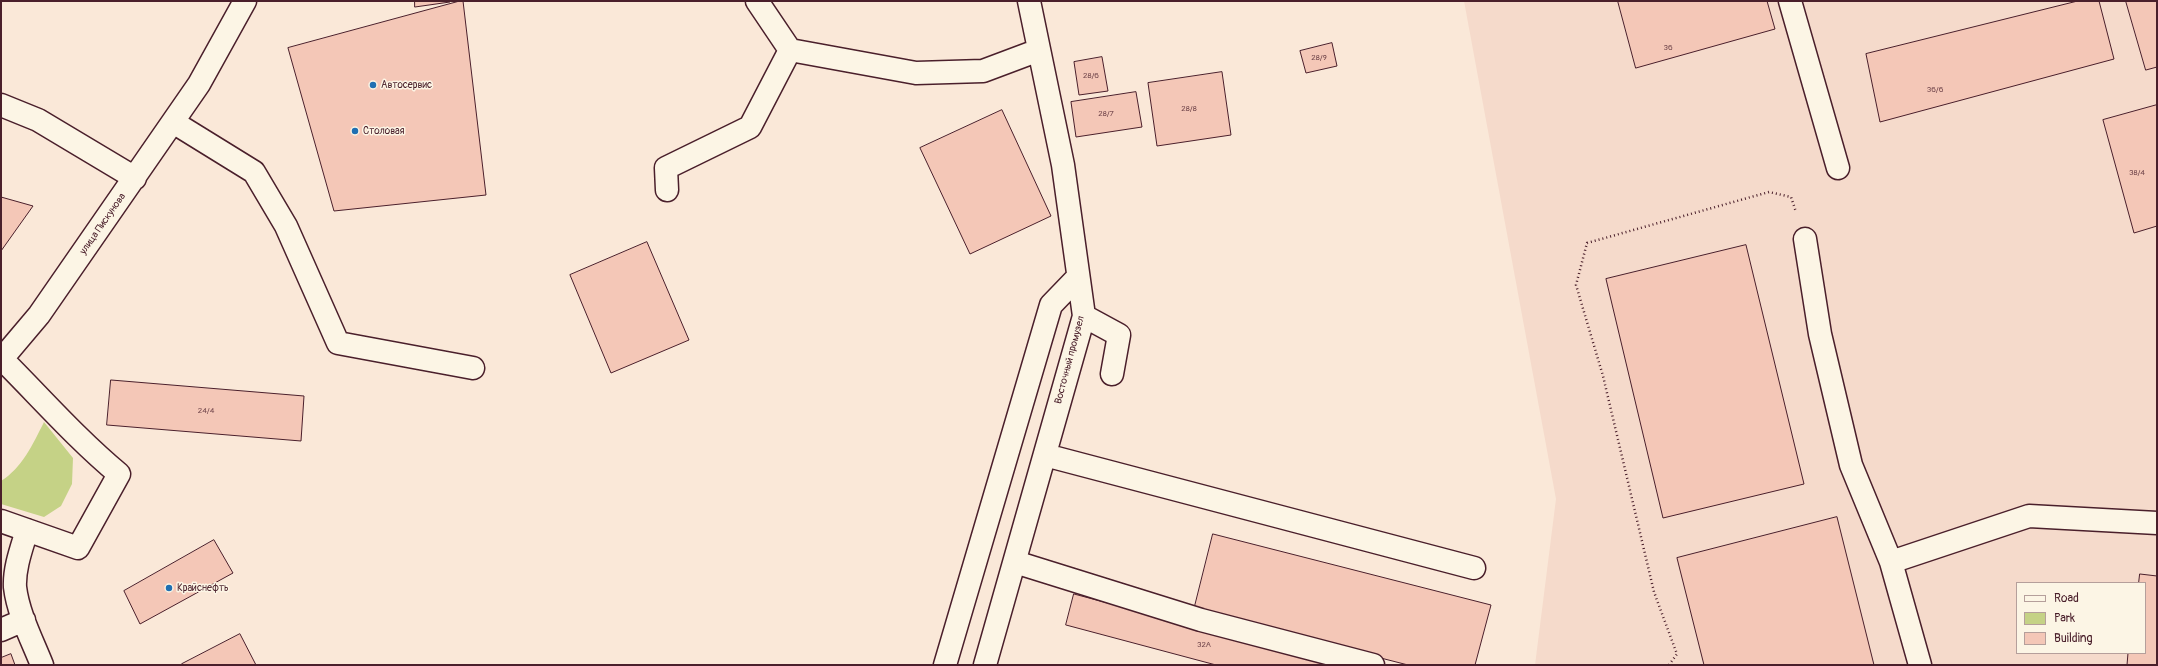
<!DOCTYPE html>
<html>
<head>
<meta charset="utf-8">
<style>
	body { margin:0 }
	#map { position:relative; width:2158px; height:666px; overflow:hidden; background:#fae8d8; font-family:Pangolin,sans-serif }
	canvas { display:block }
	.frame { position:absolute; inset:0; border:2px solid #4a1f2b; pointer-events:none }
	.legend { position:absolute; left:2016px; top:582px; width:130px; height:72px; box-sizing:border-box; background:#fcf5e5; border:1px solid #b59f9b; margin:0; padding:5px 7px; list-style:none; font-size:12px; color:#4a1f2b }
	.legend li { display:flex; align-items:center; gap:8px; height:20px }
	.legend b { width:20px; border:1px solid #b59f9b }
</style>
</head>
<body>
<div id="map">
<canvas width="2158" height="666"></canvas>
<div class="frame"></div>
<ul class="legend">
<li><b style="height:5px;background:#fcf5e5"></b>Road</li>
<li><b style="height:11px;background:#c5d286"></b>Park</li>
<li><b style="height:11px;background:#f4c7b7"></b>Building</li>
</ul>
</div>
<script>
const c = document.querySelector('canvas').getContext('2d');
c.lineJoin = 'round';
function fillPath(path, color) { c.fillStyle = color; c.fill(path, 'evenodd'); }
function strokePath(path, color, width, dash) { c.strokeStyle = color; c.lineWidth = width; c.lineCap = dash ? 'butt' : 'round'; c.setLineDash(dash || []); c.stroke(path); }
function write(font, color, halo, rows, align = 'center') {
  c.font = font + ' Pangolin,sans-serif'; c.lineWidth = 3; c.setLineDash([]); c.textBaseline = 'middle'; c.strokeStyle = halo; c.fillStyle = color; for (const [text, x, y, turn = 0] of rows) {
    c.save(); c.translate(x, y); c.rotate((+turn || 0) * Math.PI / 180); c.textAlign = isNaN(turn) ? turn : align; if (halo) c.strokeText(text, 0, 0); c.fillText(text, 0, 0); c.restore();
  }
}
const built = new Path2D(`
	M1464 1H2157V665H1535L1556 499ZM2017 583H2145V653H2017Z`);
const green = new Path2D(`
	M44 422 73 458 72 484 61 506 44 517 1 504V481C22 468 33 444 44 422Z`);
const building = new Path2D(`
	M415 1H450V2L415 7Z
	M460 1H463L486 195 334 211 288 48Z
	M1618 1H1767L1775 29 1636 68Z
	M2078 1H2099L2114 59 1880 122 1866 54Z
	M2126 1H2157V67L2146 70Z
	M1332 43 1337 66 1306 73 1300 51Z
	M1102 57 1108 91 1079 95 1074 62Z
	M1222 72 1231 135 1157 146 1148 83Z
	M1136 92 1142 127 1076 137 1071 102Z
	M2157 105V226L2134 233 2103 120Z
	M1002 110 1051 216 970 254 920 148Z
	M1 197 33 206 1 251Z
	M647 242 689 340 611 373 570 275Z
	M1746 245 1804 484 1663 518 1606 279Z
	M111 380 304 396 301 441 107 425Z
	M1837 517 1874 665H1704L1677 558Z
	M1213 534 1491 605 1475 665H1408L1194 610Z
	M214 540 233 573 140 624 124 591Z
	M2140 574 2157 576V665H2127L2128 653H2145V583H2139Z
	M1074 594 1342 665H1216L1066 625Z
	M240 634 256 665H183L182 664Z
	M11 654 15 665H1V658Z`);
const path = new Path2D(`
	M1669 665 1677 654 1654 592 1603 376 1576 285 1587 243 1769 192 1791 197 1796 212`);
const minor = new Path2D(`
	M757 1 790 50 916 73 983 71 1039 50
	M1790 1 1838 168
	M1 105 38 120 135 178
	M173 122 254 172 286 226 338 343 473 368
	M667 190 666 168 750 127 790 50
	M1805 239 1820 334 1851 465 1891 562 1920 665
	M1084 316 1119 335 1112 374
	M1 360 39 315 199 84 245 1
	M1045 455 1474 568
	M1 521 78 548 119 474C77 439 41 398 2 359
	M27 530C22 547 14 568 15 587 18 613 32 640 42 665
	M1015 562 1201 620 1373 665
	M1891 562 2029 516 2157 523
	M1 630 24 620
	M945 665 1051 305 1078 277
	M985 665 1084 316 1063 165 1029 1`);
const markers = [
	[373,85,4,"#1f6fb2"],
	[355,131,4,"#1f6fb2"],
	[169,588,4,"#1f6fb2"]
];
const numberNames = [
	["36",1668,48],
	["28/9",1319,58],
	["28/6",1091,76],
	["36/6",1935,90],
	["28/8",1189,109],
	["28/7",1106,114],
	["38/4",2137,173],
	["24/4",206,411],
	["32А",1204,645]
];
const poiNames = [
	["Автосервис",381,85],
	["Столовая",363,131],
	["Крайснефть",177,588]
];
const streetNames = [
	["улица Пискунова",103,224,-55],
	["Восточный промузел",1070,360,-75]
];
fillPath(built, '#f5dacb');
fillPath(green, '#c5d286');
fillPath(building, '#f4c7b7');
strokePath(building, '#4a1f2b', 1);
strokePath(minor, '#4a1f2b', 25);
strokePath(path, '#4a1f2b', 2.5, [1, 3]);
strokePath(minor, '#fcf5e5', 22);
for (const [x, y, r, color] of markers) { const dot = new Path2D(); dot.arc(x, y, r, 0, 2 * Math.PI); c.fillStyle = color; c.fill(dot); strokePath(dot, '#fcf5e5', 1.5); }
write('8px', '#74494e', null, numberNames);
write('10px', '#4a1f2b', '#fcf5e5', poiNames, 'left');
write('10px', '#4a1f2b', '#fcf5e5', streetNames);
</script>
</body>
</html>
